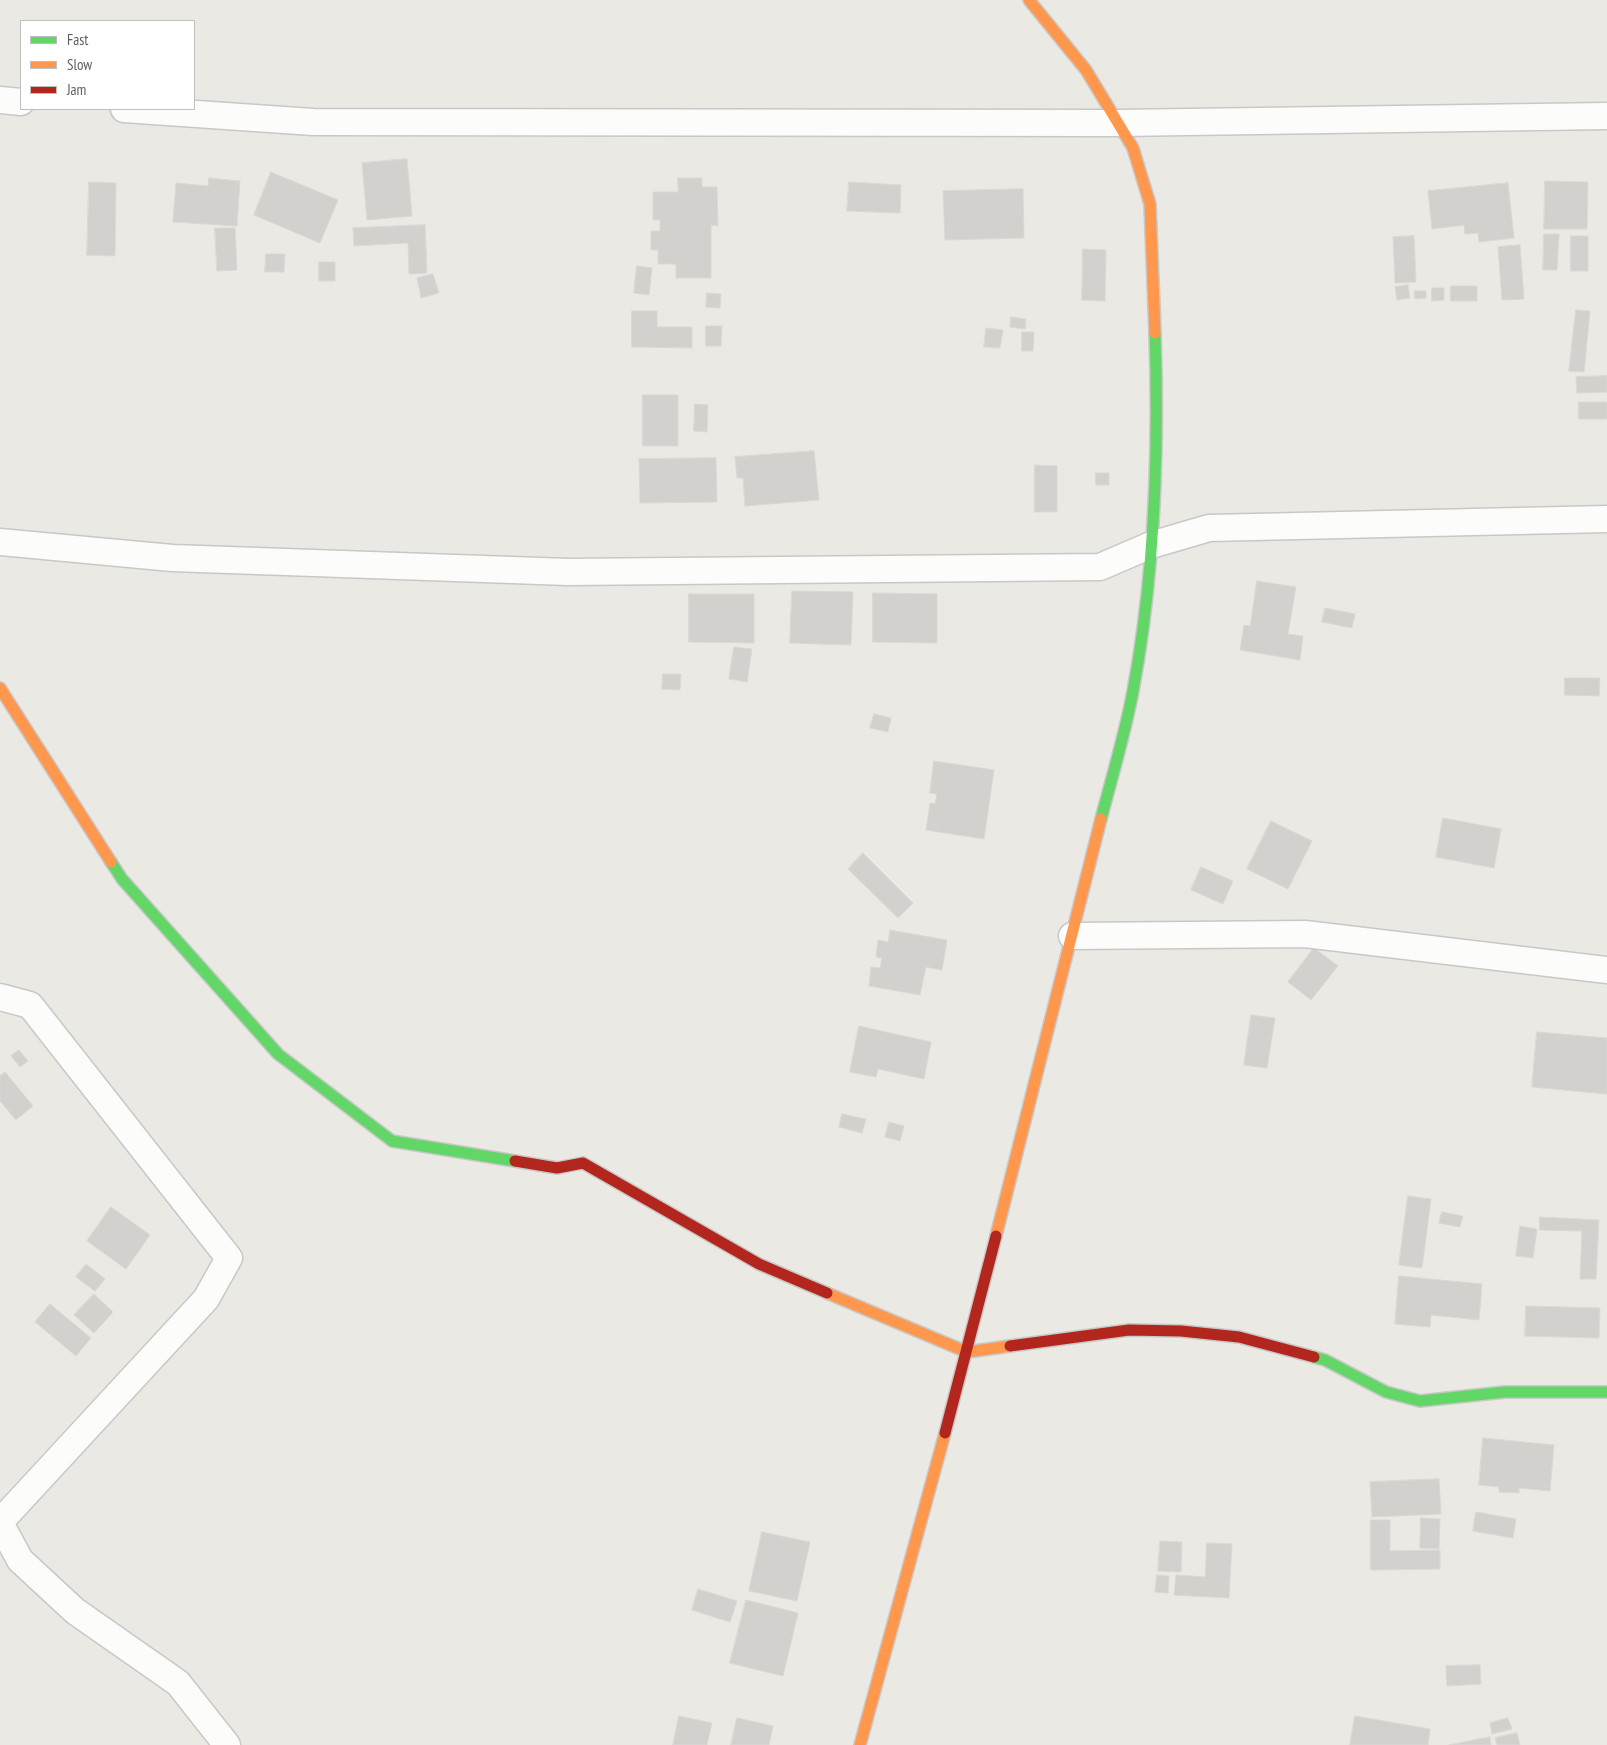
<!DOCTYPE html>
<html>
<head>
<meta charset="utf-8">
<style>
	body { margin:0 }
	#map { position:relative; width:1607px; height:1745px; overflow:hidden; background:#ebe9e4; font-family:"PT Sans Narrow",sans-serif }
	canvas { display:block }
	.legend { position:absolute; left:20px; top:20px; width:175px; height:90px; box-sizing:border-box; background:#fff; border:1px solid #bdbfc1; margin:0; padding:6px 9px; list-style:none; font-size:15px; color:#5a5f63 }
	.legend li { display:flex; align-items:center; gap:10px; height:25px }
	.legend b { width:25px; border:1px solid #bdbfc1 }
</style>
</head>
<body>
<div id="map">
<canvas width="1607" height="1745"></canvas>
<ul class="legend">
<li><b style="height:6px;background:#63d668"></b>Fast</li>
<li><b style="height:6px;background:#ff974d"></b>Slow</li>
<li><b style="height:6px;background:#b3261e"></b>Jam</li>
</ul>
</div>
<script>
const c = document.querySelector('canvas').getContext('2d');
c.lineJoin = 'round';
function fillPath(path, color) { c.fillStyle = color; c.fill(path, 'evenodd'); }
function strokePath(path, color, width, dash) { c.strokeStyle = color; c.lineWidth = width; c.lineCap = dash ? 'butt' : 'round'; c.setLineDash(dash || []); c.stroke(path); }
const building = new Path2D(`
	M407 159 412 216 367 220 362 163Z
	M271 172 338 200 320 243 254 215Z
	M209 178 240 181 237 226 173 222 176 183 208 186Z
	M678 178H702V187H717L718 226 711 225V278H676V264H658V250H651V231H660V220H653V192H678Z
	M1545 181 1588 182 1587 229H1544Z
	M89 182 116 183 115 256 87 255Z
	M849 182 901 185 900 213 847 211Z
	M1508 183 1514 238 1479 242 1478 233 1465 234 1464 225 1432 229 1428 191Z
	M1023 189 1024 238 945 240 943 191Z
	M425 225 427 273 409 274 408 243 354 246 353 228Z
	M215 228H235L237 270 217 271Z
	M1544 234H1559L1557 270H1543Z
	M1414 236 1416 282 1395 283 1393 237Z
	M1571 236H1588V271H1571Z
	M1520 245 1524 299 1502 300 1498 247Z
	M1083 249 1106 250 1105 301 1082 300Z
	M266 254H285L284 272H265Z
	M319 262H335V281H319Z
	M637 266 652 268 649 295 634 293Z
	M433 274 439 293 421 298 417 278Z
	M1408 285 1410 298 1397 300 1395 287Z
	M1451 286H1477V301H1451Z
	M1432 288H1444V300L1432 301Z
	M1414 291H1426V298L1415 299Z
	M707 293 721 294 720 308 706 307Z
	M1576 310 1590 311 1584 372 1569 371Z
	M632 311H657V327H692V348L632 347Z
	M1011 317 1026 319 1025 329 1010 327Z
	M706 326H722L721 346H706Z
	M986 328 1003 330 1000 348 984 347Z
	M1022 332H1034L1033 351H1022Z
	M1607 376V392L1577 393 1576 377Z
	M643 395H678V446H643Z
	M1579 402H1607V419H1579Z
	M695 404 708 405 707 432 694 431Z
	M814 451 819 500 745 506 743 478H737L735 457Z
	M716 458 717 502 640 503 639 459Z
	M1035 465 1057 466V512H1035Z
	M1096 473H1109V485H1096Z
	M1257 581 1296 587 1288 634 1303 636 1300 660 1240 650 1244 625 1250 626Z
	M792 591 853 592 851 645 790 643Z
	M873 593 937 594V643L873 642Z
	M689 594H754V643L689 642Z
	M1325 608 1355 614 1352 628 1322 622Z
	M734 647 752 649 747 682 729 679Z
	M663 674H681L680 690 662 689Z
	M1565 678H1600L1599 696 1565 695Z
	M874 714 891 718 888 732 870 728Z
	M934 761 994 770 984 839 926 830 930 803 935 804 937 794 930 793Z
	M1443 818 1501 829 1494 868 1436 857Z
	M1271 821 1312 841 1288 889 1247 869Z
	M863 853 913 903 898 918 848 869Z
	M1201 867 1233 881 1223 904 1191 890Z
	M890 930 947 940 942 970 926 967 920 995 869 986 871 967 880 968 882 958 876 957 878 940 888 942Z
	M1314 948 1338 966 1311 1000 1288 982Z
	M1251 1015 1275 1018 1267 1068 1244 1065Z
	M859 1026 931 1042 924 1079 878 1069 876 1077 850 1072Z
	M1537 1032 1607 1038V1094L1532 1087Z
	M19 1050 28 1061 20 1067 11 1056Z
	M5 1072 33 1106 16 1120 0 1101V1076Z
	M842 1114 866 1119 862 1133 839 1127Z
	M889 1122 904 1126 900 1141 885 1137Z
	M1408 1196 1431 1199 1422 1268 1399 1265Z
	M111 1207 150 1235 126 1269 87 1241Z
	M1442 1212 1463 1216 1460 1227 1439 1223Z
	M1540 1217 1599 1220 1596 1279H1580L1582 1231 1540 1230Z
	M1520 1226 1537 1229 1533 1258 1516 1256Z
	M86 1264 105 1279 95 1291 76 1277Z
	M1399 1276 1482 1284 1479 1320 1431 1315 1430 1327 1395 1324Z
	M94 1294 113 1312 94 1333 74 1315Z
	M50 1304 91 1338 76 1356 35 1322Z
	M1526 1306 1600 1308 1599 1338 1525 1336Z
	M1483 1438 1554 1445 1550 1491 1519 1488V1493L1499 1492V1487L1479 1485Z
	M1439 1479 1441 1514 1372 1517 1370 1482Z
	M1476 1512 1516 1519 1513 1538 1473 1531Z
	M1421 1518 1440 1519 1439 1549 1420 1548Z
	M1371 1520H1390V1551L1440 1550V1569L1371 1570Z
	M762 1532 810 1542 797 1601 749 1591Z
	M1160 1541 1182 1542 1181 1572 1158 1571Z
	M1207 1543 1232 1544 1229 1598 1174 1595 1176 1575 1205 1577Z
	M1157 1575 1169 1576 1168 1593 1155 1592Z
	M698 1589 737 1601 730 1622 692 1610Z
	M746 1600 798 1613 783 1676 730 1663Z
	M1480 1665 1481 1684 1447 1686 1446 1666Z
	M679 1716 712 1723 707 1745H673Z
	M1355 1716 1430 1729 1428 1745H1350Z
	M737 1718 773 1726 769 1745H731Z
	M1508 1718 1512 1729 1492 1734 1490 1723Z
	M1517 1733 1520 1745H1497L1495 1738Z
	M1490 1737 1491 1745H1449Z`);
const street = new Path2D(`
	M0 100 21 102
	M124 109 313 122 1118 123 1607 116
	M0 542 172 558 568 572 1100 567 1151 545 1209 528 1607 519
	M1072 936 1305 934 1607 970
	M0 997 30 1005 229 1258 206 1299 0 1522
	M0 1523 20 1560 75 1611 178 1683 227 1745`);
const fast = new Path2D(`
	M1101 819C1112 777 1125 734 1133 691 1155 574 1159 452 1155 333
	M111 862 122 879 278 1054 392 1141 515 1161
	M1314 1357 1325 1360 1386 1392 1420 1401 1505 1392H1607`);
const slow = new Path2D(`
	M1029 0 1086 70 1133 148 1150 204 1155 333
	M0 688 111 862
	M996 1236 1101 819
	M827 1293 967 1352 1010 1346
	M860 1745 945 1433`);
const jam = new Path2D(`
	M515 1161 557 1168 583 1163 759 1264 827 1293
	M1010 1346 1129 1330 1181 1331 1239 1337 1314 1357
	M945 1433 996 1236`);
fillPath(building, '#d2d1ce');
strokePath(building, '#dad8d4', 1);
strokePath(street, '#c7c8c7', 29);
strokePath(fast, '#c8c8c8', 14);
strokePath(slow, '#c8c8c8', 14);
strokePath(jam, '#c8c8c8', 14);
strokePath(street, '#fcfcfb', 26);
strokePath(fast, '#63d668', 11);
strokePath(slow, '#ff974d', 11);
strokePath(jam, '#b3261e', 11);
</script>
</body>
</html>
